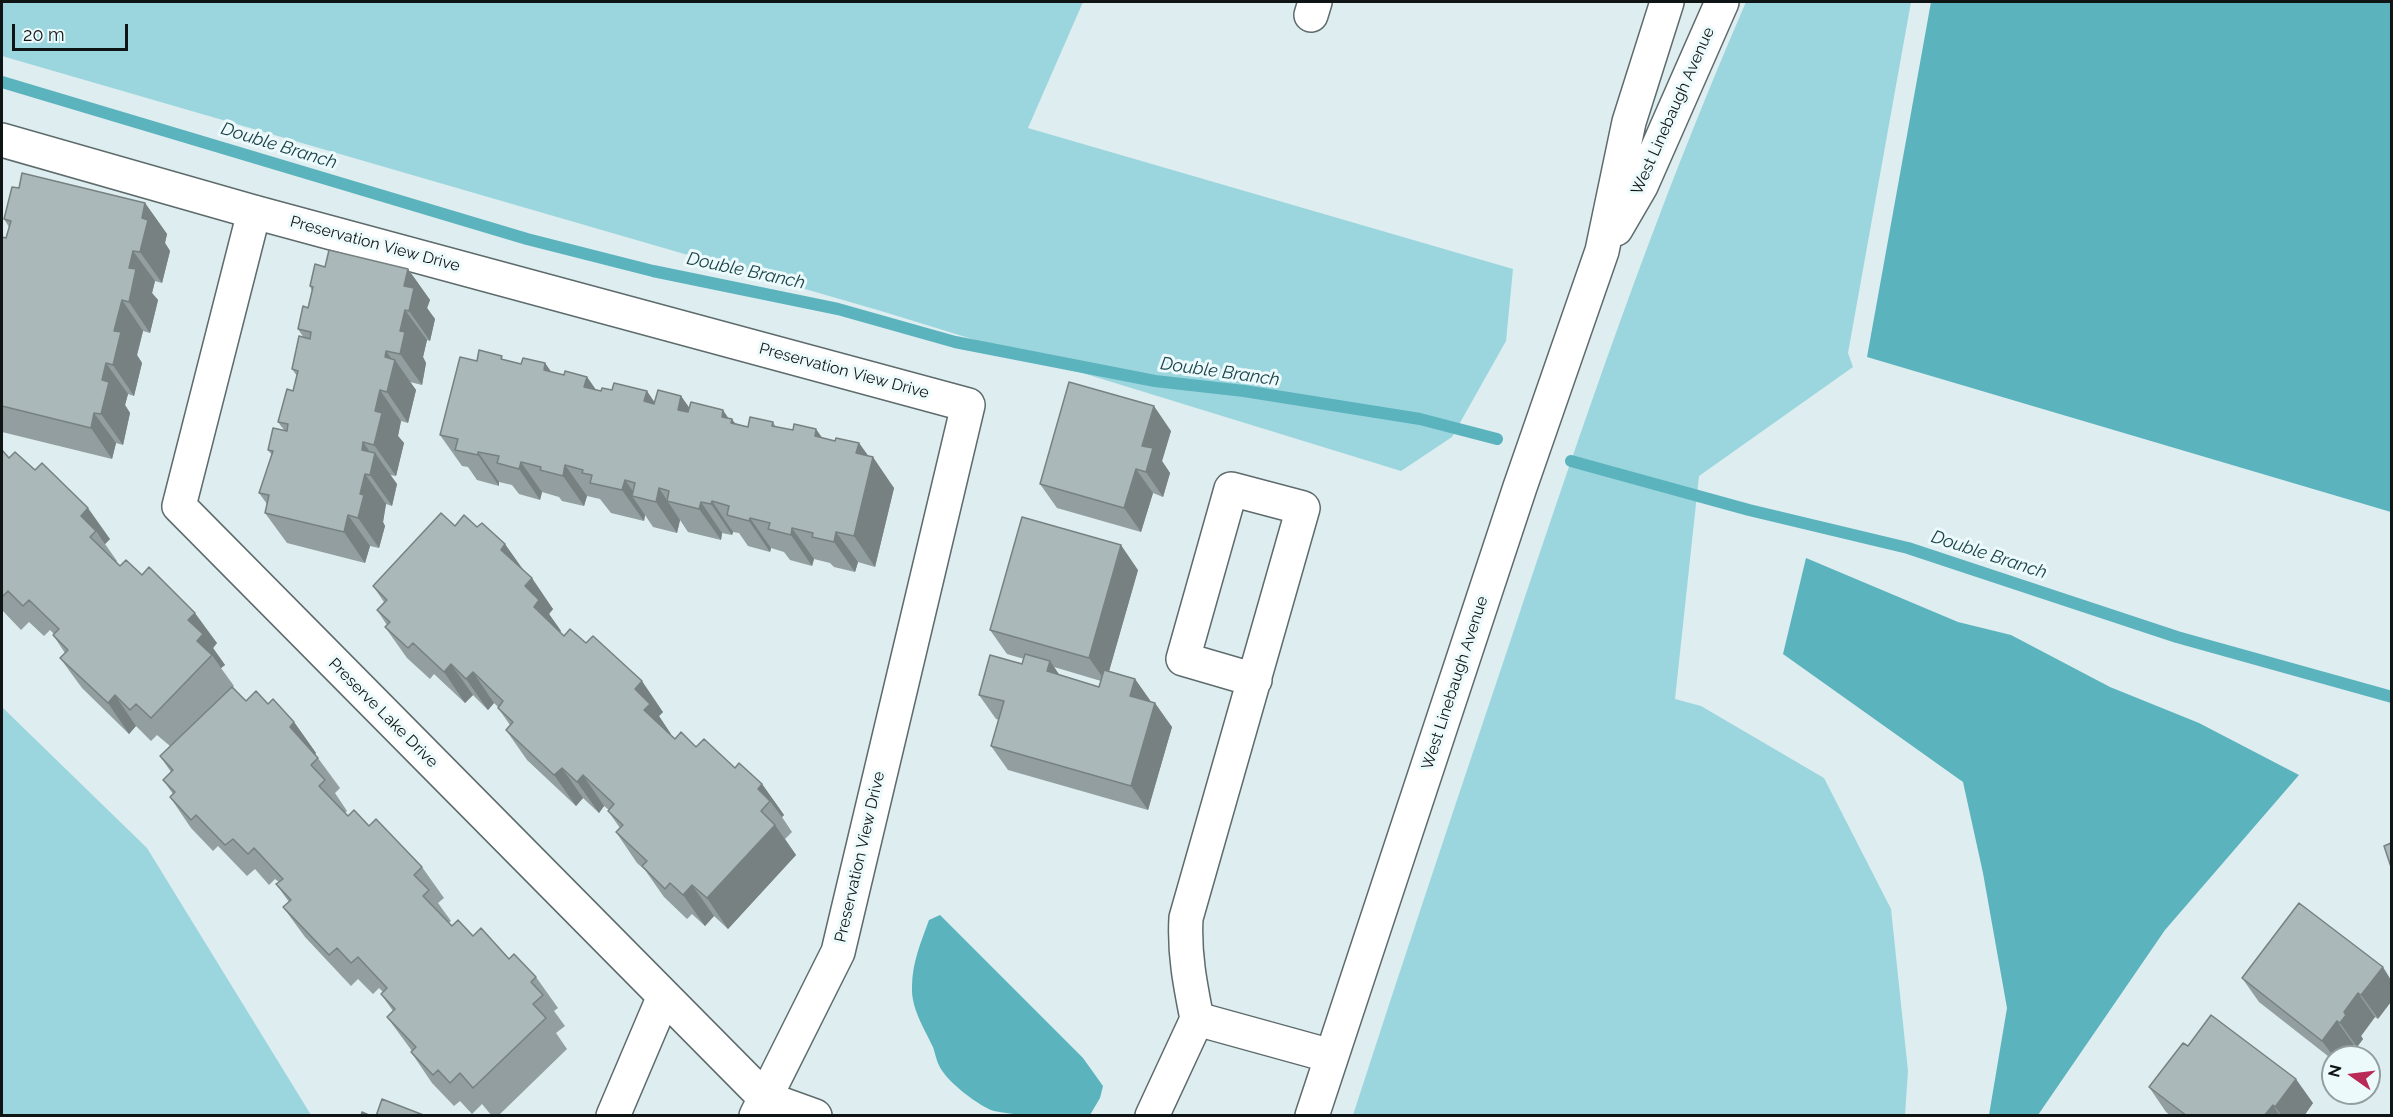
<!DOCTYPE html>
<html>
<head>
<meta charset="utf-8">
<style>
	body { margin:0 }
	#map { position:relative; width:2393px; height:1117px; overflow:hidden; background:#deedef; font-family:Raleway,sans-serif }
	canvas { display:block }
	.frame { position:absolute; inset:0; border:3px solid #0f1415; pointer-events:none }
	.north { position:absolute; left:2321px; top:1045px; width:60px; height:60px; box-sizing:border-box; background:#ecfafc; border:2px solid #949ea0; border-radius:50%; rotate:284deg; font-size:16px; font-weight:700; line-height:24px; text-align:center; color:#0f1415 }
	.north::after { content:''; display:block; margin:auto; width:21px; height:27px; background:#b92a57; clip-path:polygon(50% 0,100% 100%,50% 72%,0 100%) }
	.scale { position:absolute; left:12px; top:24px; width:116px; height:27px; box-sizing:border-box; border:3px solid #0f1415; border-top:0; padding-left:8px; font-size:18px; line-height:21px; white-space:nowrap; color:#0f1415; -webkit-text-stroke:4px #ecfafc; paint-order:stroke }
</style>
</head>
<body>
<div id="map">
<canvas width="2393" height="1117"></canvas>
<div class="frame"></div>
<div class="north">N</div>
<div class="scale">20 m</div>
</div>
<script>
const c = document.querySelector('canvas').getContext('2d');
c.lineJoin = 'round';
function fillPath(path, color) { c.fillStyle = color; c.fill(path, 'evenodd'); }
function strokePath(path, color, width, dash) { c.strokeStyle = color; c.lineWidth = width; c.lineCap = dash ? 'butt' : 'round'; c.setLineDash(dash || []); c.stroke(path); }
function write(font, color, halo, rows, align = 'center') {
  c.font = font + ' Raleway,sans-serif'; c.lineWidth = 6; c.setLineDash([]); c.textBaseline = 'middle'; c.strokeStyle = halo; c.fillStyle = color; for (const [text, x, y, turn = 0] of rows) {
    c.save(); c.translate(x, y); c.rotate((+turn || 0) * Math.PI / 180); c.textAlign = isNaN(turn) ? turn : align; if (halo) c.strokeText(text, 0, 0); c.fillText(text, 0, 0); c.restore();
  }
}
const green = new Path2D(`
	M2 2H1083L1028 128 1513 269 1506 341 1452 437 1401 471 881 311 2 56Z
	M1746 2H1911L1848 353 1853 367 1699 476 1675 699 1701 706 1824 778 1891 909 1908 1071 1905 1115H1353C1404 957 1457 800 1510 642 1582 426 1655 211 1746 2Z
	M2 707 147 848 311 1115H2Z`);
const water = new Path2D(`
	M1931 2H2391V512L1867 357Z
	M1806 558 1958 622 2011 635 2110 687 2199 723 2299 775 2165 930 2038 1115H1989L2007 1008 1983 873 1963 782 1783 654Z
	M940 915 1083 1058 1103 1086 1100 1098 1090 1115C1059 1116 1023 1117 994 1111 979 1106 952 1085 943 1072 937 1064 936 1056 933 1047 924 1028 911 1008 912 987 912 963 921 942 929 920Z`);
const stream = new Path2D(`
	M2 82 527 239 653 271 838 309 955 342 1155 381 1244 391 1420 419 1497 439
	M1571 461 1749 510 1908 548 2177 637 2392 697`);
const minor = new Path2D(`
	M1311 15 1315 2
	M2 140 254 212 968 405 838 952 756 1116
	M254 212 179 506 765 1098 815 1116
	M1197 1019C1190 984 1184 953 1186 918L1303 508 1231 489 1183 659 1255 680
	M613 1116 664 996
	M1152 1116 1197 1019 1331 1056`);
const major = new Path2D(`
	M1616 229 1641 186 1722 2
	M1312 1116 1520 487 1602 251 1629 122 1667 2`);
const wall = new Path2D(`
	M19 188 145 203 167 234 165 243 170 251 162 283 155 281 152 293 158 300 150 333 143 331 137 355 142 363 134 396 128 394 125 405 130 413 123 445 116 443 112 459 2 432V237L6 238 9 227 4 219Z
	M325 267 408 269 430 300 427 308 435 319 430 341 427 340 423 357 426 363 422 385 410 382 416 390 408 423 401 421 398 436 404 443 396 476 390 475 397 484 392 506 386 504 383 522 385 526 379 548 370 546 365 563 287 543 265 513 267 504 259 493 272 455 268 450 284 430 278 422 293 391 297 376 292 369 304 338 298 329 308 308 312 291 310 286Z
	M505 360 521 364 545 363 551 372 564 375 587 377 596 390 655 402 681 396 689 408 729 419 735 423 748 427 773 422 776 427 835 441 859 443 868 456 894 488 875 567 858 562 855 572 834 567 830 563 814 559 812 566 790 560 784 552 771 548 770 552 748 546 739 533 733 532 732 535 722 533 721 540 688 532 680 520 677 533 653 527 645 515 644 521 611 513 600 499 587 496 584 506 562 501 559 497 542 492 540 500 519 494 512 485 499 482V486L477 480 468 467 462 466 440 435 477 361Z
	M1171 431 1162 461 1170 473 1163 497 1153 493 1141 532 1057 508 1040 484Z
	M2 450 9 458 110 539 105 544 117 561 116 563 120 566 142 575 217 643 213 648 225 665 221 668 234 686 233 687 246 701 268 704 294 722 316 753 315 754 340 788 335 793 347 811 345 813 348 816 369 826 422 867 444 898 438 903 451 921 448 923 452 926 473 936 536 977 558 1008 554 1011 565 1026 556 1033 567 1049 498 1116H492L482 1104 472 1114 460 1101 454 1106 432 1083 411 1052 412 1051 387 1017 393 1011 381 994 383 992 379 988 373 994 358 979 351 986 305 937 283 907 289 902 276 884 279 882 275 879 269 885 255 869 247 876 218 846 213 851 191 828 170 797 173 794 163 780 171 772 160 756 170 746 157 735 151 741 136 726 129 734 82 688 60 658 65 653 53 635 54 634 50 630 44 636 29 622 21 630 2 610Z
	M455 526 524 572 553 609 549 614 561 631 560 632 663 712 659 716 671 735 675 739 696 747 762 784 784 815 782 817 792 832 785 839 796 855 728 929 714 916 705 926 692 914 687 919 664 897 645 870 637 863 616 832 620 828 608 811 609 810 604 806 599 813 583 798 576 806 527 760 506 730 510 725 498 708V707L494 703 488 710 473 695 465 703 434 674 430 679 407 658 385 627 387 625 377 610 384 602 373 586Z
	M1138 570 1109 671 1135 679 1151 702 1172 727 1148 810 1008 770 991 746 999 720 996 719 979 695 1022 664 1024 659 1007 654 990 630ZM1054 667 1101 681 1099 687 1059 675Z
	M2299 903 2378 1019 2375 1017 2361 1036 2363 1039 2357 1047 2354 1045 2345 1057H2333V1060L2259 1002 2242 978Z
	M2188 1046 2313 1103 2304 1116H2171L2166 1112 2149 1087Z`);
const shadedWall = new Path2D(`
	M145 203 167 234 165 243 170 251 162 283 140 252 142 218Z
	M133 251 155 281 152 293 158 300 150 333 129 302V268Z
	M408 269 430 300 427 308 435 319 430 341 409 311 404 286Z
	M122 300 143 331 137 355 142 363 134 396 113 365 114 331Z
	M405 310 427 340 423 357 426 363 422 385 400 354V331Z
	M386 351 394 362 395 360 416 390 408 423 387 392 385 357Z
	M106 363 128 394 125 405 130 413 123 445 101 414 102 380Z
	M545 363 566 393 544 370Z
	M587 377 608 407 584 387Z
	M380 390 401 421 398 436 404 443 396 476 374 445 375 411Z
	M647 391 668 422 644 401Z
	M681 396 703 427 678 410Z
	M1154 406 1171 431 1162 461 1170 473 1163 497 1146 472 1142 446Z
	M723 410 731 422 732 419 754 450 722 417Z
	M94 413 116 443 112 459 91 428Z
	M816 429 838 460 815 436Z
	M363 442 374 458 375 453 397 484 392 506 370 475 362 450Z
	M859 443 872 461 873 457 894 488 875 567 854 536 856 453Z
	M478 452 499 482V486L478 455Z
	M521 462 542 492 540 500 519 469Z
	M565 465 587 496 584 506 563 476Z
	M1136 469 1153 493 1141 532 1124 508Z
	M365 474 386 504 383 522 385 526 379 548 358 518 360 494Z
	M625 480 637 497 632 496 645 515 644 521 622 490Z
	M659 488 680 520 677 533 656 502Z
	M712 501 733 532 732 535 711 504Z
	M701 502 722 533 721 540 699 509Z
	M88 508 110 539 105 544 96 531 81 516Z
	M348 515 370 546 365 563 344 532Z
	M750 518 771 548 770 552 749 521Z
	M792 528 814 559 812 566 791 535Z
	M836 532 858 562 855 572 834 542Z
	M505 544 527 575 501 550Z
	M1121 545 1138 570 1106 682 1089 658Z
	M532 578 553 609 549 614 561 631 555 638 534 607 525 586Z
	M195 613 217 643 213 648 225 665 221 668 212 655 197 641 188 620Z
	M1050 661 1067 686 1047 671Z
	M451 664 473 695 465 703 444 672Z
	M473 672 494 703 488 710 466 679Z
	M1135 679 1152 703 1130 696Z
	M642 681 663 712 659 716 671 734 666 741 644 710 635 689Z
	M115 695 136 726 129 734 108 703Z
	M1155 703 1172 727 1148 810 1131 786Z
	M294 722 316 753 311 758 290 727Z
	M562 768 583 798 576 806 554 775Z
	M583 775 604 806 599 813 577 782Z
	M762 784 784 815 782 817 770 801 758 789Z
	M775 825 796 855 728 929 707 898Z
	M692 885 714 916 705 926 683 895Z
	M2383 967 2391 980V1002L2378 1019 2361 995Z
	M2358 993 2375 1017 2361 1036 2363 1039 2357 1047 2340 1023 2344 1012Z
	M2337 1021 2354 1045 2345 1057H2334L2322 1041Z
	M2296 1079 2313 1103 2304 1116H2282L2275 1107Z
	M2273 1105 2280 1116H2264Z`);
const building = new Path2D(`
	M22 173 145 203 142 218 148 220 140 252 133 251 129 268 136 269 129 302 122 300 114 331 121 332 113 365 106 363 102 380 109 382 101 414 94 413 91 428 2 406V237L6 238 11 221 4 219 12 187 19 188Z
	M329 250 408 269 404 286 414 288 409 311 405 310 400 331 405 332 400 354 386 351 385 357 395 360 387 392 380 390 375 411 382 413 374 445 363 442 362 450 375 453 370 475 365 474 360 494 364 495 358 518 348 515 344 532 265 513 269 495 259 493 273 451 268 450 273 428 287 431 288 424 278 422 287 389 293 391 298 371 292 369 299 336 310 339 311 332 298 329 303 306 308 308 313 287 310 286 315 264 325 267Z
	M479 350 502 356 501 359 521 364 523 358 545 363 544 370 564 375 565 371 587 377 584 387 601 391 602 388 612 390 614 383 647 391 644 401 654 404 658 390 681 396 678 410 688 412 691 402 723 410 722 417 732 419 731 423 748 427 750 417 773 422 772 426 793 430 794 424 816 429 815 436 835 441 836 438 859 443 856 453 873 457 854 536 836 532 834 542 812 537 813 533 792 528 791 535 768 529 770 523 750 518 749 521 727 515 729 506 712 501 711 504 701 502 699 509 667 501 669 491 659 488 656 502 632 496 635 483 625 480 622 490 590 483 592 475 582 473 583 470 565 465 563 476 540 470 541 467 521 462 519 469 497 463 499 456 478 452V455L455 450 458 439 440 435 460 357 477 361Z
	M1069 382 1154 406 1142 446 1153 448 1146 472 1136 469 1124 508 1040 484Z
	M2 450 9 458 15 452 35 470 42 463 88 508 81 516 96 531 90 537 120 566 126 560 142 575 149 567 195 613 188 620 203 634 197 641 212 655 151 718 136 704 130 710 115 695 108 703 60 658 68 650 53 635 59 629 29 600 23 606 8 591 2 597Z
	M441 513 455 526 464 515 477 527 482 523 505 544 501 550 532 578 525 586 539 600 534 607 564 636 570 629 586 643 593 636 642 681 635 689 650 704 644 710 675 739 681 732 696 747 704 739 735 768 739 763 762 784 758 789 770 801 761 811 775 825 707 898 692 885 683 895 670 883 665 889 642 866 647 861 616 832 623 825 608 811 614 804 583 775 577 782 562 768 554 775 506 730 513 722 498 708 503 701 473 672 466 679 451 664 444 672 413 643 408 648 385 627 390 622 377 610 387 600 373 586Z
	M1022 517 1121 545 1089 658 990 630Z
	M1025 654 1050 661 1047 671 1099 687 1104 670 1135 679 1130 696 1155 703 1131 786 991 746 1004 701 979 695 990 655 1022 664Z
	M232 687 246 701 256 691 268 704 273 699 294 722 290 727 318 758 311 765 325 780 319 786 348 816 354 810 369 826 376 819 422 867 414 875 429 890 423 896 452 926 458 920 473 936 481 928 509 959 514 954 536 977 531 982 543 995 533 1004 546 1018 473 1088 460 1073 450 1083 438 1070 433 1075 411 1052 416 1047 387 1017 395 1009 381 994 387 988 358 957 351 963 337 948 329 955 283 907 291 900 276 884 283 879 254 848 248 854 233 839 225 845 196 815 191 820 170 797 175 792 163 780 173 770 160 756Z
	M2391 843V867L2384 846Z
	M2299 903 2383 967 2361 995 2358 993 2344 1012 2346 1015 2340 1023 2337 1021 2322 1041 2242 978Z
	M2211 1015 2296 1079 2275 1107 2273 1105 2264 1116H2187L2149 1087 2183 1043 2188 1046Z
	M382 1099 426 1116H376Z
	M362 1112 371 1116H361Z`);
const streetNames = [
	["West Linebaugh Avenue",1673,111,-66],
	["Preservation View Drive",375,244,15],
	["Preservation View Drive",844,371,15],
	["West Linebaugh Avenue",1455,683,-72],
	["Preserve Lake Drive",383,713,45],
	["Preservation View Drive",860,857,-77]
];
const waterNames = [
	["Double Branch",279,146,17],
	["Double Branch",746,271,12],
	["Double Branch",1220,372,8],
	["Double Branch",1989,555,18]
];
fillPath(green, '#9bd6de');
fillPath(water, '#5bb3be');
strokePath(stream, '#5bb3be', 12);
strokePath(minor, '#5e6b6d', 36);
strokePath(major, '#5e6b6d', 36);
strokePath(minor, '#fff', 33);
strokePath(major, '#fff', 33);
fillPath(wall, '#929e9f');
fillPath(shadedWall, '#778182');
fillPath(building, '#aab8b9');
strokePath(building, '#778182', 1.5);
write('16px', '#0f1415', '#ecfafc', streetNames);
write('italic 18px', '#1a4348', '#ecfafc', waterNames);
</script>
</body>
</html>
